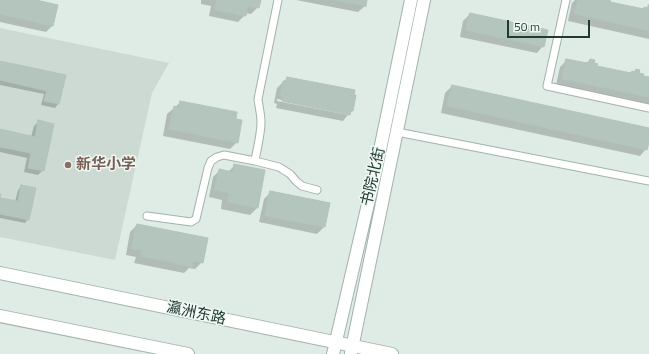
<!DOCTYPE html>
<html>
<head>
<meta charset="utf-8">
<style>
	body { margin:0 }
	#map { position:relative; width:649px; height:354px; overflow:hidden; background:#dfebe5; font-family:"Titillium Web",sans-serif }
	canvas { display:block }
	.scale { position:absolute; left:507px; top:20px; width:83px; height:18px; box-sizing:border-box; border:2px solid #203b32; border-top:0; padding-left:5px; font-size:12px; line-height:14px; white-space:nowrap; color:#203b32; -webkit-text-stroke:3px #eff7f3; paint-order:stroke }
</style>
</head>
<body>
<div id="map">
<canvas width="649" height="354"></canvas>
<div class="scale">50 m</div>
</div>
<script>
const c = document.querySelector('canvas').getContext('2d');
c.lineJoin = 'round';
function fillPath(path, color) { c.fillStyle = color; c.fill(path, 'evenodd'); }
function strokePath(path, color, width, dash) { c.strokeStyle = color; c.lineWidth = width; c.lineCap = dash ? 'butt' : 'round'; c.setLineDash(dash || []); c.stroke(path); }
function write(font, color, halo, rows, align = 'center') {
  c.font = font + ' "Titillium Web","Noto Sans SC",sans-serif'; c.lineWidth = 3; c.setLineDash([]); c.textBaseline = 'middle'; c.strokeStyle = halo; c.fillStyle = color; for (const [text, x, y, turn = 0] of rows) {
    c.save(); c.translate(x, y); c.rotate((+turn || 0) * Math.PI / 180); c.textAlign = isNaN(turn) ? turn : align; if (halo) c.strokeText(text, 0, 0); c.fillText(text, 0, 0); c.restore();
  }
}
const built = new Path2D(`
	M0 28 169 63 152 93 115 260 0 237Z`);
const shadow = new Path2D(`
	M0 0H31L53 25 46 32 0 22Z
	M201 0H260L258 7 251 14 245 13V15L238 22 209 16 211 6 201 4Z
	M296 0H366L365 6 358 12Z
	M575 0H606L609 2 643 10 649 6V39L568 21 572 3Z
	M470 14 543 46 537 53 460 37 463 21Z
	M567 60 586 64 590 60 596 66 630 74 636 70 638 74 642 77 649 78V105L556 85 560 67Z
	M0 62 64 76 58 104 55 108 41 105 44 94 0 85Z
	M287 78 352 110 343 121 276 108 277 104 274 103 277 88ZM277 99 348 113V115L277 101Z
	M452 86 649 129V137L646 149 640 156 441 113 445 93Z
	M181 102 235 120 237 142 230 149 163 136 167 114Z
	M39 121 43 170 38 175 24 172 27 158 0 152V130L31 137 34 126Z
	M235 165 264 171 257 208 250 215 221 209 222 200 209 197 213 177 220 170 228 172Z
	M22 186 28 219 25 223 0 218V198L15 202 18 190Z
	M271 192 329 203 324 227 317 234 259 222 264 199Z
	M137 225 202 262 195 269 189 268 184 273 134 263 136 257 126 255 130 232Z`);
const building = new Path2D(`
	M0 0H36L58 5 53 26 0 14Z
	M217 0H261L259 8 248 6 246 16 215 10Z
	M335 0H367L366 6Z
	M578 0H610V2L644 9V7L648 8V5H649V31L575 14Z
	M470 13 548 30 544 47 466 30Z
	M566 59 587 63V62H589L590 59 595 60 594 63 598 64 597 66 631 73 632 71 635 72 636 69 640 70 639 73 644 74 643 76 649 77V97L562 79Z
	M0 61 66 75 59 104 44 101 47 91 0 80Z
	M287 77 355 90 354 95H356L353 111H351L350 115 282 101 283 97 280 96 283 81H286Z
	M452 85 649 128V142L647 150 447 106Z
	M180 101 237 112 236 119 242 120 238 143 169 129 174 106 179 108Z
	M38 120 54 124 44 171 28 168 31 153 0 147V129L35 137Z
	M234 164 265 170 258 208 227 202 229 193 215 190 219 169 233 172Z
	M21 185 36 188 29 220 0 214V194H1L0 198 18 201Z
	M270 191 330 203 325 227 265 216Z
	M137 224 208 238 203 263 193 261 192 267 141 256 142 250 132 249Z`);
const service = new Path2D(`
	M566 0 547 86 649 108
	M397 132 649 181
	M255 161C257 148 261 135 261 122 261 115 259 107 258 99L278 0
	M147 216 191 222 196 219 208 168 211 161 217 157 224 155 255 161 279 167 290 174 296 181 302 186 317 190`);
const tertiary = new Path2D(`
	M0 273 392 354
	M0 316 188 354
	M351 353 424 0
	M333 354 375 174 411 0`);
const markers = [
	[68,165,4,"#8d6e63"]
];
const educationNames = [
	["新华小学",76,165]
];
const streetNames = [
	["书院北街",374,177,-77],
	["瀛洲东路",196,314,12]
];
fillPath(built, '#cddad4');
fillPath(shadow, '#0003');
fillPath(building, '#b4c5be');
strokePath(building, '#b1c4bb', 1);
strokePath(service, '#a2b3ac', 9);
strokePath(tertiary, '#a2b3ac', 14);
strokePath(service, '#fff', 7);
strokePath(tertiary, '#fff', 12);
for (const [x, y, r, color] of markers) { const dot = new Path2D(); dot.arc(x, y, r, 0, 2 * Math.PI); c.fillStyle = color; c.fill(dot); strokePath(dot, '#eff7f3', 1.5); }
write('bold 15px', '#785e54', '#eff7f3', educationNames, 'left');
write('15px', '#203b32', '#eff7f3', streetNames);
</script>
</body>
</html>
